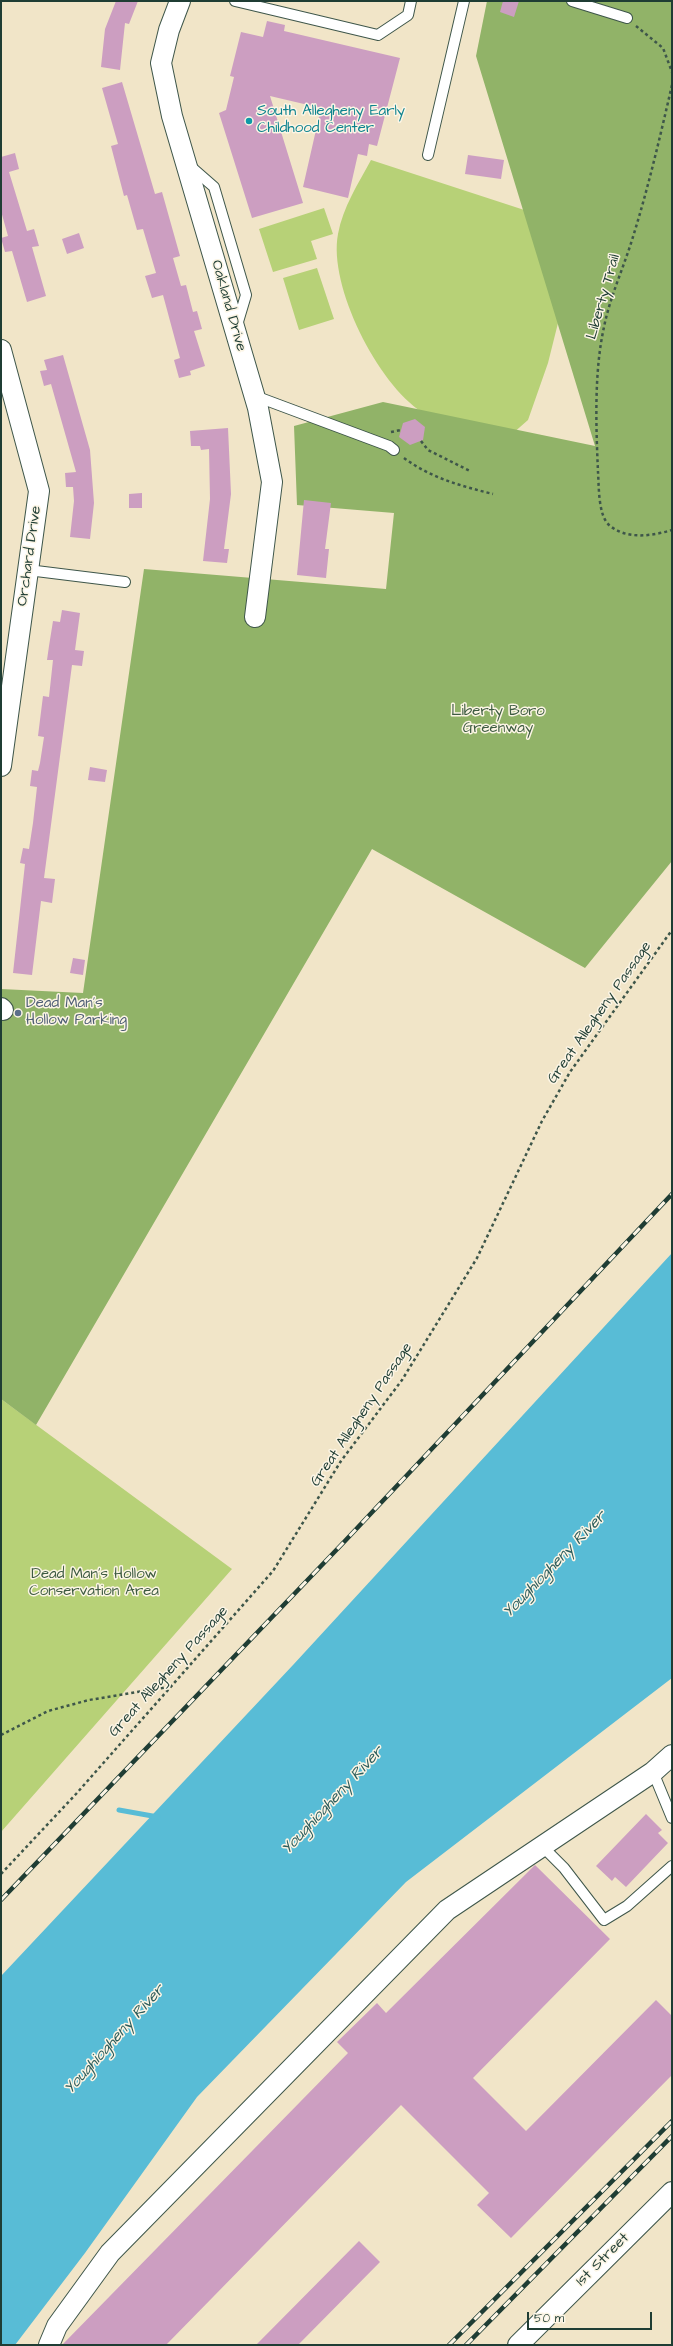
<!DOCTYPE html>
<html>
<head>
<meta charset="utf-8">
<style>
	body { margin:0 }
	#map { position:relative; width:673px; height:2346px; overflow:hidden; background:#f1e5c8; font-family:"Architects Daughter",sans-serif }
	canvas { display:block }
	.frame { position:absolute; inset:0; border:2px solid #1f3d34; pointer-events:none }
	.scale { position:absolute; left:527px; top:2312px; width:125px; height:18px; box-sizing:border-box; border:2px solid #1f3d34; border-top:0; padding-left:5px; font-size:12px; line-height:14px; white-space:nowrap; color:#1f3d34; -webkit-text-stroke:3px #fcf5e5; paint-order:stroke }
</style>
</head>
<body>
<div id="map">
<canvas width="673" height="2346"></canvas>
<div class="frame"></div>
<div class="scale">50 m</div>
</div>
<script>
const c = document.querySelector('canvas').getContext('2d');
c.lineJoin = 'round';
function fillPath(path, color) { c.fillStyle = color; c.fill(path, 'evenodd'); }
function strokePath(path, color, width, dash) { c.strokeStyle = color; c.lineWidth = width; c.lineCap = dash ? 'butt' : 'round'; c.setLineDash(dash || []); c.stroke(path); }
function write(font, color, halo, rows, align = 'center') {
  c.font = font + ' "Architects Daughter",sans-serif'; c.lineWidth = 3; c.setLineDash([]); c.textBaseline = 'middle'; c.strokeStyle = halo; c.fillStyle = color; for (const [text, x, y, turn = 0] of rows) {
    c.save(); c.translate(x, y); c.rotate((+turn || 0) * Math.PI / 180); c.textAlign = isNaN(turn) ? turn : align; if (halo) c.strokeText(text, 0, 0); c.fillText(text, 0, 0); c.restore();
  }
}
const green = new Path2D(`
	M371 160 558 221 564 299 548 363 528 420 495 449C471 437 445 426 422 412 378 384 328 286 338 234 343 207 358 184 371 160Z
	M324 208 333 234 311 241 317 259 273 272 259 229Z
	M317 268 334 319 299 330 283 278Z
	M1 1399 232 1569 1 1832Z`);
const forest = new Path2D(`
	M487 1H672V861L585 968 372 849 36 1425 1 1399V989L83 993 144 569 386 589 394 513 297 505 294 426 383 402 595 446 476 56Z`);
const water = new Path2D(`
	M672 1253V1678L406 1882 197 2097 85 2253 15 2345H1V1976L293 1665Z`);
const stream = new Path2D(`
	M119 1810 158 1817`);
const building = new Path2D(`
	M116 1H138L129 24 125 23 120 70 101 67 105 29Z
	M503 1H519L514 17 500 12Z
	M267 21 285 25 284 31 400 58 377 146 369 144 367 156 358 154 348 198 303 187 321 108 270 96 303 203 252 218 219 113 226 110 234 77 230 76 241 32 263 37Z
	M122 82 155 194 162 192 180 256 173 258 181 286 186 285 193 312 197 311 202 329 194 331 205 366 190 371 191 375 179 378 174 360 180 358 163 295 152 298 145 276 156 273 143 229 137 230 127 195 124 196 111 146 118 144 102 88Z
	M15 153 19 169 9 172 27 231 34 229 39 246 32 247 46 296 27 302 12 251 5 252 1 238 8 236 1 211V157Z
	M468 155 504 160 501 179 465 174Z
	M79 233 84 248 67 254 62 239Z
	M63 355 90 450 94 503 90 539 70 537 74 501 73 487H66L65 473 76 472 51 384 44 386 40 371 47 370 44 360Z
	M415 419 425 427 423 440 410 445 399 437 403 423Z
	M228 428 231 494 224 549H229L227 563 203 561 210 499 209 449 201 450 200 446H191L190 431Z
	M142 493V508H129V494Z
	M304 500 331 503 325 549H329L326 578 297 575Z
	M62 610 80 613 75 650 84 651 82 666 72 665 44 878 55 879 52 903 41 901 32 975 13 973 25 864 20 863 23 848 29 849 33 823 37 787 30 786 32 770 38 771 40 763 44 737 38 736 43 696 49 697 53 660H47L49 646 53 621 60 622Z
	M90 767 107 770 105 782 88 780Z
	M73 958 85 960 83 975 70 973Z
	M646 1814 662 1830 658 1833 668 1843 626 1887 615 1877 612 1881 596 1866Z
	M535 1865 610 1939 473 2078 526 2131 656 2000 672 2016V2075L511 2238 477 2205 489 2193 401 2105 166 2345H62L348 2053 337 2042 377 2003 386 2013Z
	M359 2241 380 2262 298 2345H256Z`);
const path = new Path2D(`
	M636 26 663 48 672 72
	M672 85C660 137 648 189 632 240 623 269 610 297 604 327 594 372 596 426 598 472 599 486 598 515 609 525 626 540 652 536 672 530
	M391 432 401 430
	M421 441 428 450 470 471
	M404 458C431 478 461 486 493 494
	M1 1735 48 1711 89 1700 168 1687
	M1 1874 76 1794 273 1571 341 1461 402 1380 477 1258 542 1121 570 1072 672 930`);
const service = new Path2D(`
	M235 1 378 35 408 15 411 1
	M572 1 627 18
	M428 155 464 1
	M190 166 214 187 246 295 237 325
	M255 396 389 446 394 450
	M28 570 125 582
	M653 1772 672 1818
	M542 1846 564 1868 604 1920 627 1906 672 1866`);
const minor = new Path2D(`
	M180 1 169 30 161 63 172 116 258 408 272 482 255 617
	M1 350 39 491 1 766
	M1 1008 3 1010
	M49 2345 57 2326 110 2253 447 1910 653 1772 672 1755
	M518 2345 672 2192`);
const rail = new Path2D(`
	M1 1900 344 1542 672 1194
	M449 2345 672 2121
	M466 2345 672 2136`);
const markers = [
	[249,121,4,"#0f9aa8"],
	[18,1013,4,"#5c6f8a"]
];
const cultureNames = [
	["South Allegheny Early",257,112],
	["Childhood Center",257,129]
];
const streetNames = [
	["Liberty Trail",604,297,-74],
	["Oakland Drive",228,306,74],
	["Orchard Drive",30,556,-82],
	["Great Allegheny Passage",600,1013,-55],
	["Great Allegheny Passage",362,1415,-56],
	["Great Allegheny Passage",169,1672,-48],
	["1st Street",603,2260,-45]
];
const parkNames = [
	["Liberty Boro",498,712],
	["Greenway",498,729],
	["Dead Man's Hollow",94,1575],
	["Conservation Area",94,1592]
];
const serviceNames = [
	["Dead Man's",26,1004],
	["Hollow Parking",26,1021]
];
const waterNames = [
	["Youghiogheny River",555,1565,-46],
	["Youghiogheny River",333,1801,-47],
	["Youghiogheny River",115,2040,-48]
];
fillPath(green, '#b7d177');
fillPath(forest, '#91b368');
fillPath(water, '#58bcd6');
strokePath(stream, '#58bcd6', 5);
fillPath(building, '#cc9ec1');
strokePath(service, '#3e564a', 12);
strokePath(minor, '#3e564a', 22);
strokePath(path, '#3e564a', 2.5, [3, 3]);
strokePath(service, '#fff', 10);
strokePath(minor, '#fff', 20);
strokePath(rail, '#1f3d34', 4.5);
strokePath(rail, '#fcf5e5', 3, [9]);
for (const [x, y, r, color] of markers) { const dot = new Path2D(); dot.arc(x, y, r, 0, 2 * Math.PI); c.fillStyle = color; c.fill(dot); strokePath(dot, '#fcf5e5', 1.5); }
write('15px', '#0d838f', '#fcf5e5', cultureNames, 'left');
write('15px', '#1f3d34', '#fcf5e5', streetNames);
write('15px', '#3d5b41', '#fcf5e5', parkNames);
write('15px', '#4e5e75', '#fcf5e5', serviceNames, 'left');
write('italic 16px', '#2d5d5c', '#fcf5e5', waterNames);
</script>
</body>
</html>
